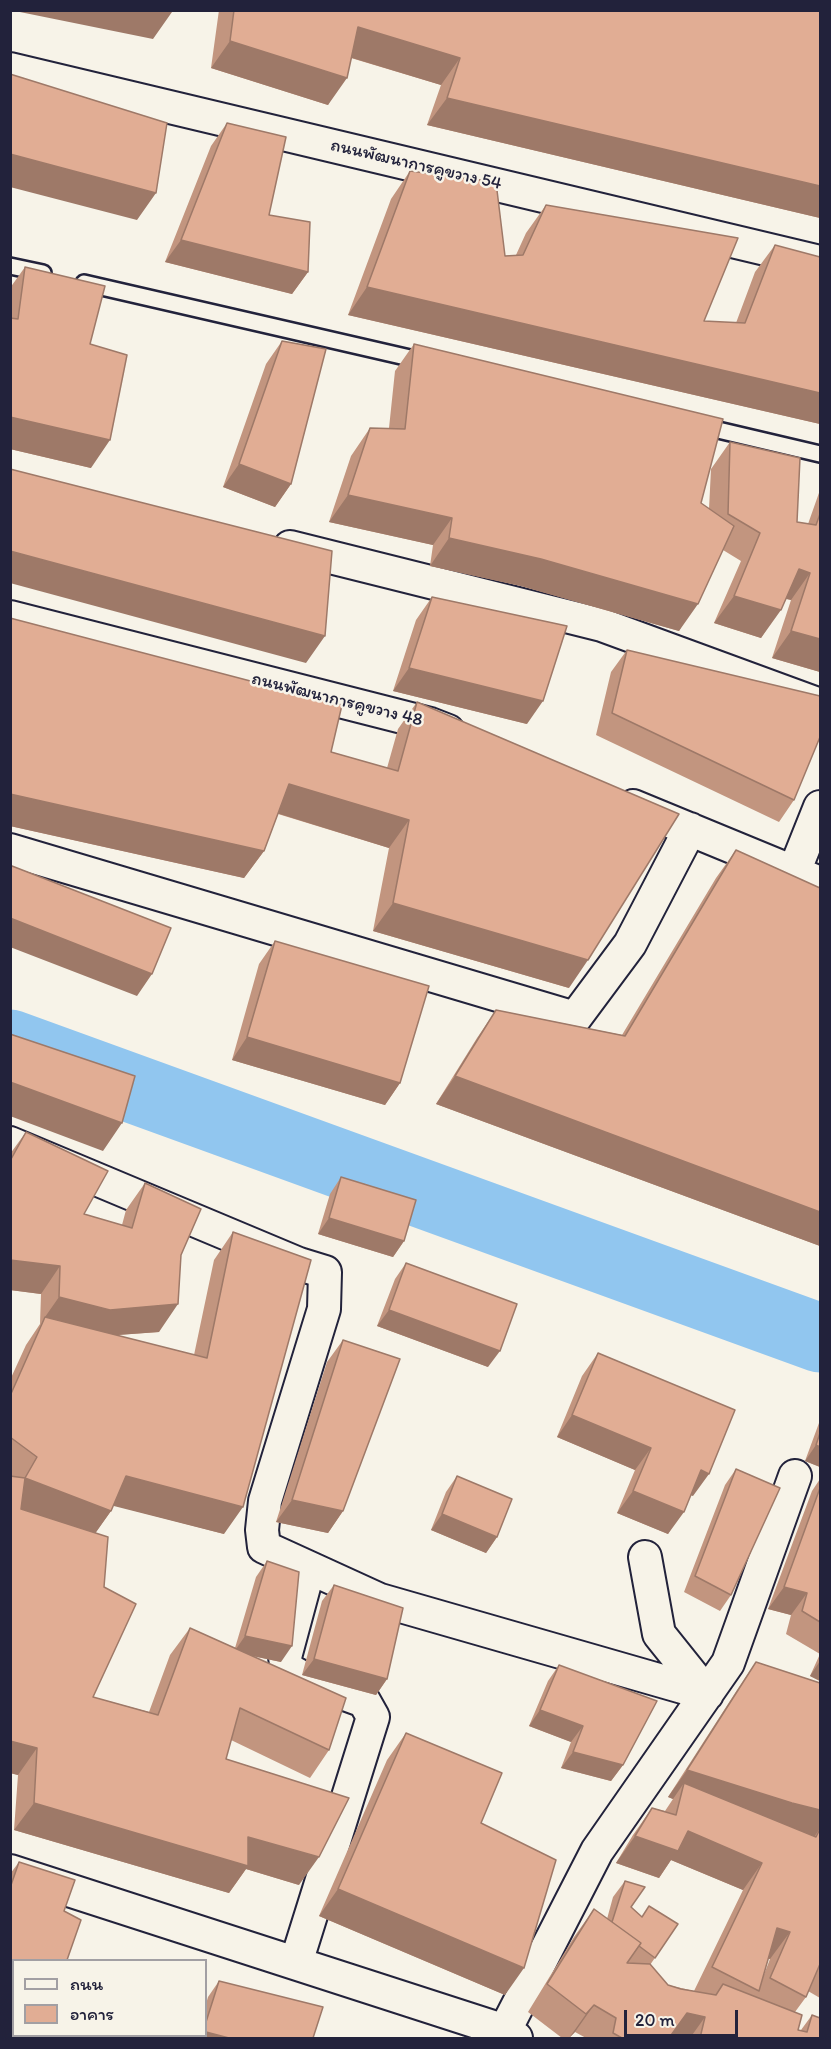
<!DOCTYPE html>
<html>
<head>
<meta charset="utf-8">
<style>
	body { margin:0 }
	#map { position:relative; width:831px; height:2049px; overflow:hidden; background:#f7f3e8; font-family:Itim,"Playpen Sans Thai",sans-serif }
	canvas { display:block }
	.frame { position:absolute; inset:0; border:12px solid #22223b; pointer-events:none }
	.legend { position:absolute; left:12px; top:1959px; width:195px; height:78px; box-sizing:border-box; background:#f7f3e8; border:2px solid #a29fa3; margin:0; padding:8px 10px; list-style:none; font-size:18px; color:#22223b }
	.legend li { display:flex; align-items:center; gap:12px; height:30px }
	.legend b { width:30px; border:2px solid #a29fa3 }
	.scale { position:absolute; left:624px; top:2010px; width:114px; height:27px; box-sizing:border-box; border:3px solid #22223b; border-top:0; padding-left:8px; font-size:18px; line-height:21px; white-space:nowrap; color:#22223b; -webkit-text-stroke:4px #f7f3e8; paint-order:stroke }
</style>
</head>
<body>
<div id="map">
<canvas width="831" height="2049"></canvas>
<div class="frame"></div>
<ul class="legend">
<li><b style="height:8px;background:#f7f3e8"></b>ถนน</li>
<li><b style="height:16px;background:#e1ad94"></b>อาคาร</li>
</ul>
<div class="scale">20 m</div>
</div>
<script>
const c = document.querySelector('canvas').getContext('2d');
c.lineJoin = 'round';
function strokePath(path, color, width, dash) { c.strokeStyle = color; c.lineWidth = width; c.lineCap = dash ? 'butt' : 'round'; c.setLineDash(dash || []); c.stroke(path); }
function fillPath(path, color) { c.fillStyle = color; c.fill(path, 'evenodd'); }
function write(font, color, halo, rows, align = 'center') {
  c.font = font + ' Itim,"Playpen Sans Thai",sans-serif'; c.lineWidth = 5; c.setLineDash([]); c.textBaseline = 'middle'; c.strokeStyle = halo; c.fillStyle = color; for (const [text, x, y, turn = 0] of rows) {
    c.save(); c.translate(x, y); c.rotate((+turn || 0) * Math.PI / 180); c.textAlign = isNaN(turn) ? turn : align; if (halo) c.strokeText(text, 0, 0); c.fillText(text, 0, 0); c.restore();
  }
}
const river = new Path2D(`
	M10 1044 820 1338`);
const service = new Path2D(`
	M10 266 43 273
	M84 283 423 361
	M701 426 820 454`);
const minor = new Path2D(`
	M10 69 820 262
	M290 547 602 625 820 705
	M10 617 430 724 448 731
	M633 806 820 883
	M10 850 575 1018 630 944 690 829
	M794 872 820 807
	M10 1143 299 1264 325 1272 324 1309 265 1501 262 1530 264 1547 380 1600 707 1694
	M645 1557 659 1634 707 1694
	M10 1871 505 2031 516 2038
	M296 1963 373 1717 364 1701 307 1680 287 1669 285 1657 309 1568
	M501 2038 597 1851 728 1663 795 1476`);
const wall = new Path2D(`
	M219 10H820V218L427 125 441 85 351 58 328 105 211 68Z
	M227 123 269 215 308 272 292 294 165 262 211 146Z
	M410 171 505 256 516 255 526 233 546 205 704 321 736 323 755 272 775 245 820 424 348 315 391 199Z
	M25 267 90 344 91 468 10 449V288Z
	M282 341 291 484 275 507 223 487 266 364Z
	M414 344 701 503 709 509 711 469 730 442 797 522 808 524 820 490V672L772 658 791 600 786 599 761 638 714 623 741 561 723 550 679 631 521 586 430 566 433 545 329 522 351 456 370 428H389L395 371Z
	M432 597 527 724 393 691 416 620Z
	M627 650 794 800 779 822 596 735 611 672Z
	M417 702 569 988 373 931 389 848 278 814 264 851 244 878 10 826 331 752 387 768 398 729Z
	M736 850 820 888V1246L436 1104 477 1038 496 1010 622 1035 716 878Z
	M275 941 400 1083 385 1105 232 1060 259 964Z
	M26 1132 84 1214 122 1225 126 1210 145 1183 181 1255 159 1332 116 1335 194 1355 214 1260 233 1232 224 1534 113 1505 111 1511 95 1533 93 1697 149 1712 170 1655 190 1628 235 1648 256 1577 267 1561 281 1662 252 1656 329 1750 310 1778 231 1740 226 1759 299 1885 246 1869 229 1893 14 1830 18 1775 10 1773V1380L26 1345 40 1324 41 1294 10 1290V1154Z
	M341 1177 404 1241 393 1257 318 1234 330 1194Z
	M406 1263 488 1367 377 1326 395 1279Z
	M343 1340V1511L328 1533 276 1522 327 1362Z
	M598 1353 693 1496 691 1495 668 1534 617 1513 635 1470 557 1437 582 1376Z
	M820 1420V1467L805 1461 819 1423Z
	M736 1469 731 1595 720 1611 684 1592 725 1485Z
	M457 1476 497 1537 486 1553 431 1530 446 1492Z
	M820 1479V1681L810 1676 820 1654 786 1634 791 1615 768 1609 812 1491Z
	M334 1585 387 1679 376 1695 302 1675 322 1601Z
	M756 1662 820 1683V1998L808 1991 806 1997 795 2012 798 2030H801L812 2015 820 2038H586L575 2032 569 2038H562L528 2012 574 1937 594 1909 607 1919 613 1897 625 1881 631 1907 642 1917 678 1924 650 1965 668 1985 694 1991 743 1890 671 1860 659 1878 616 1863 633 1835 652 1808 665 1811 673 1799 668 1797 737 1690ZM768 1959H770L763 1977Z
	M559 1665 623 1765 611 1781 561 1768 571 1742 529 1726 548 1681Z
	M406 1733 481 1823 505 1995 319 1916 387 1760Z
	M19 1862 10 2001V1874Z
	M219 1981 313 2038H194L195 2036H206V2004L208 1997Z`);
const shadedWall = new Path2D(`
	M10 10H167L172 12 153 39Z
	M358 27 460 58 441 85 339 54Z
	M230 41 347 78 328 105 211 68Z
	M447 98 820 186V218L427 125Z
	M10 154 156 193 137 220 10 187Z
	M181 240 308 272 292 294 165 262Z
	M367 287 820 393V424L348 315Z
	M10 417 110 440 91 468 10 449Z
	M239 464 291 484 275 507 223 487Z
	M348 495 452 518 433 545 329 522Z
	M449 538 541 559 698 604 679 631 521 586 430 566Z
	M10 551 325 636 306 663 10 583Z
	M799 569 810 573 791 600 780 597Z
	M734 596 781 610 761 638 714 623Z
	M791 631 820 639V672L772 658Z
	M409 668 543 701 527 724 393 691Z
	M289 784 409 820 389 848 270 811Z
	M10 794 264 851 244 878 10 826Z
	M393 903 588 960 569 988 373 931Z
	M10 918 152 974 137 996 10 947Z
	M247 1037 400 1083 385 1105 232 1060Z
	M455 1076 820 1212V1246L436 1104Z
	M10 1082 122 1123 103 1151 10 1116Z
	M329 1218 404 1241 393 1257 318 1234Z
	M10 1260 60 1266 41 1294 10 1290Z
	M59 1297 178 1304 159 1332 91 1337 45 1317Z
	M389 1310 500 1351 488 1367 377 1326Z
	M572 1415 651 1448 635 1470 557 1437Z
	M816 1445 820 1447V1467L805 1461Z
	M701 1470 709 1474 693 1496 685 1493Z
	M126 1476 243 1507 224 1534 106 1504Z
	M25 1478 111 1511 92 1538 10 1508Z
	M633 1491 684 1512 668 1534 617 1513Z
	M292 1500 343 1511 328 1533 276 1522Z
	M442 1514 497 1537 486 1553 431 1530Z
	M784 1587 807 1593 791 1615 768 1609Z
	M245 1636 292 1646 281 1662 234 1652Z
	M314 1659 387 1679 376 1695 302 1675Z
	M820 1661V1681L810 1676Z
	M540 1710 583 1726 571 1742 529 1726Z
	M10 1741 37 1748 18 1775 10 1773Z
	M573 1752 623 1765 611 1781 561 1768Z
	M687 1770 820 1810V1828L813 1839 684 1783 673 1799 668 1797Z
	M34 1803 248 1837 319 1857 299 1885 246 1869 229 1893 14 1830Z
	M688 1831 762 1863 743 1890 671 1860 659 1878 616 1863 635 1836Z
	M338 1889 524 1968 505 1995 319 1916Z
	M777 1928 790 1932 770 1959 758 1955Z
	M10 1974 14 1975V2002L10 2001Z
	M594 2005 575 2032 569 2038 586 2014Z
	M687 2013 705 2017 690 2038H669Z
	M206 2032 229 2038H197L199 2036H206Z`);
const building = new Path2D(`
	M234 10H820V186L447 98 460 58 358 27 347 78 230 41Z
	M10 74 167 123 156 193 10 154Z
	M227 123 286 137 269 215 310 222 308 272 181 240Z
	M410 171 496 182 505 256 523 255 546 205 738 238 704 321 745 323 775 245 820 257V393L367 287Z
	M25 267 105 286 90 344 127 355 110 440 10 417V318L18 319Z
	M282 341 326 349 291 484 239 464Z
	M414 344 723 419 701 503 734 526 698 604 541 559 449 538 452 518 348 495 370 428 405 429Z
	M730 442 800 458 797 522 816 525 820 514V639L791 631 810 573 799 569 781 610 734 596 760 533 728 514Z
	M10 469 332 551 325 636 10 551Z
	M432 597 567 626 543 701 409 668Z
	M10 618 342 705 331 752 398 771 417 702 679 814 588 960 393 903 409 820 289 784 264 851 10 794Z
	M627 650 820 696V737L794 800 612 713Z
	M736 850 820 888V1212L455 1076 496 1010 625 1036Z
	M12 866 171 928 152 974 10 918V870Z
	M275 941 429 986 400 1083 247 1037Z
	M10 1034 135 1076 122 1123 10 1082Z
	M26 1132 108 1171 84 1214 132 1228 145 1183 201 1209 181 1255 178 1304 110 1310 59 1297 60 1266 10 1260V1161Z
	M341 1177 416 1200 404 1241 329 1218Z
	M233 1232 311 1260 243 1507 126 1476 111 1511 25 1478 37 1457 10 1437V1396L45 1317 207 1358Z
	M406 1263 517 1304 500 1351 389 1310Z
	M343 1340 400 1359 343 1511 292 1500Z
	M598 1353 735 1410 709 1474 701 1470 684 1512 633 1491 651 1448 572 1415Z
	M820 1433V1447L816 1445Z
	M736 1469 780 1488 731 1595 695 1576Z
	M10 1476 25 1478 21 1509 108 1537 104 1587 136 1604 93 1697 158 1715 190 1628 346 1698 329 1750 240 1708 226 1759 349 1798 319 1857 248 1837V1866L34 1803 37 1748 10 1741Z
	M457 1476 512 1499 497 1537 442 1514Z
	M820 1488V1622L802 1611 807 1593 784 1587Z
	M267 1561 299 1572 292 1646 245 1636Z
	M334 1585 403 1608 387 1679 314 1659Z
	M756 1662 820 1683V1810L792 1803 687 1770Z
	M559 1665 657 1701 623 1765 573 1752 583 1726 540 1710Z
	M406 1733 502 1773 481 1823 556 1860 524 1968 338 1889Z
	M684 1783 816 1837 820 1829V1964L806 1997 770 1978 790 1932 777 1928 759 1991 712 1967 762 1863 688 1831 678 1851 635 1836 652 1808 676 1815Z
	M19 1862 75 1880 64 1911 81 1920 67 1960H14V1975L10 1974V1888Z
	M625 1881 645 1887 631 1907 642 1917 649 1906 678 1924 655 1958 639 1946 641 1943 612 1922Z
	M594 1909 641 1943 627 1963 650 1964 668 1985 681 1989 716 1995 723 1984 802 2015 798 2030 807 2032 812 2015 820 2018V2038H700L705 2017 687 2013 669 2038H622L613 2033 616 2018 594 2005 586 2014 547 1984Z
	M219 1981 323 2007 313 2038H229L206 2032V2022Z`);
const streetNames = [
	["ถนนพัฒนาการคูขวาง 54",416,165,13],
	["ถนนพัฒนาการคูขวาง 48",337,700,14]
];
strokePath(river, '#91c6ef', 69);
strokePath(service, '#22223b', 20);
strokePath(minor, '#22223b', 36);
strokePath(service, '#f7f3e8', 15);
strokePath(minor, '#f7f3e8', 32);
fillPath(wall, '#c2957f');
fillPath(shadedWall, '#9e7968');
fillPath(building, '#e1ad94');
strokePath(building, '#9e7968', 1.5);
write('18px', '#22223b', '#f7f3e8', streetNames);
</script>
</body>
</html>
